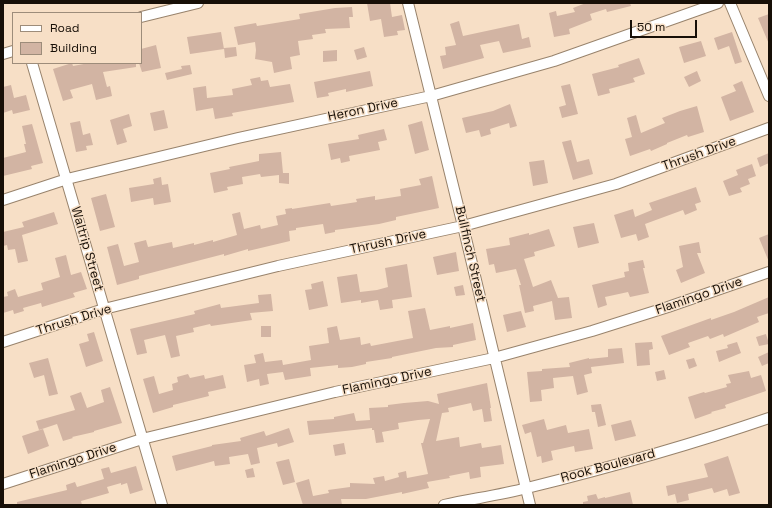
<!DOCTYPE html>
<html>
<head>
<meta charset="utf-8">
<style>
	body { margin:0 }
	#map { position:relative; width:772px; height:508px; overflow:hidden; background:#f7dfc6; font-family:"Space Grotesk",sans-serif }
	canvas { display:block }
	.frame { position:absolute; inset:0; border:4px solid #170f07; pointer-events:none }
	.legend { position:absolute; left:12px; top:12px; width:130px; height:52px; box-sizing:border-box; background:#f7dfc6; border:1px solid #9d8c7a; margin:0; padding:5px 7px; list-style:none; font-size:12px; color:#170f07 }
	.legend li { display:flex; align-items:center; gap:8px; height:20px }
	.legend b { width:20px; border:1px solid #9d8c7a }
	.scale { position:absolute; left:630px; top:20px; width:67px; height:18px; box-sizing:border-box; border:2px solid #170f07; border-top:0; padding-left:5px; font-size:12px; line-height:14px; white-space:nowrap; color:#170f07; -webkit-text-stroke:3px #f7dfc6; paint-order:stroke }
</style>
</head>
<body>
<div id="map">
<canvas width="772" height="508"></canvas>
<div class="frame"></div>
<ul class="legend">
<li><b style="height:5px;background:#fff"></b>Road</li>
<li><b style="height:11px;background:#d2b4a3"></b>Building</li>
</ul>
<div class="scale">50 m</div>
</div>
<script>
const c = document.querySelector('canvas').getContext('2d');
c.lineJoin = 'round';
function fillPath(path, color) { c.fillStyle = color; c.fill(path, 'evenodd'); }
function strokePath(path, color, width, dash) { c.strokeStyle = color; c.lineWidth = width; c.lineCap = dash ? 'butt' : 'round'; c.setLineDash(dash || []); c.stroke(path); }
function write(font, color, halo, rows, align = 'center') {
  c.font = font + ' "Space Grotesk",sans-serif'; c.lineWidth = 3; c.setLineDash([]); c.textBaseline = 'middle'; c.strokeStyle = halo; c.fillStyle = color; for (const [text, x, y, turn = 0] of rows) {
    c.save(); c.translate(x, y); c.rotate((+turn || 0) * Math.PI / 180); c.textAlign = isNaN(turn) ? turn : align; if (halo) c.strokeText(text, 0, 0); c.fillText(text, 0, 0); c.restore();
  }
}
const building = new Path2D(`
	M367 3H390L392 17 402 15 405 30 397 31 398 35 384 37 381 19 370 21Z
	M586 3H630L631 6 607 12 606 9 590 14 592 20 569 29 570 34 554 37 549 13 556 11 557 16 575 12 573 8Z
	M352 7 353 17H349L350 28 325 29 326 33 312 35 313 39 298 41 300 55 290 57 292 69 274 73 272 62 255 59 256 50 255 42 238 45 234 27 256 23 257 26 300 19 299 14 335 8Z
	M769 14V44L758 18Z
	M459 21 463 36 519 24 522 39 529 37 531 47 503 53 499 41 480 45 484 58 443 69 440 56 446 55 445 47 456 45 450 24Z
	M221 32 224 49 190 54 187 37Z
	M732 32 742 62 735 64 729 46 718 50 714 38Z
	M701 41 706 56 684 63 679 47Z
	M156 45 161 68 142 72 139 63H141V49Z
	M236 47 237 56 225 58 224 48Z
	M364 47 367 57 357 60 354 50Z
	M337 50V61L323 62V51Z
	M639 58 645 74 633 78 635 82 609 89 610 93 598 96 592 74 619 67 618 65Z
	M72 63 73 66 89 63H136V67L103 72 107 87 110 86 112 96 96 100 92 84 70 90 73 98 63 101 53 69Z
	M190 65 192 74 167 80 165 73 182 69 181 66Z
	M370 71 373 86 346 92V89L328 93 329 96 317 98 314 82Z
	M697 71 701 81 689 87 684 77Z
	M260 77 261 81 268 80 270 87 290 84 294 102 232 113 233 116 215 119 213 108 196 111 193 88 206 86 207 98 233 95 232 89 252 85 250 79Z
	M742 81 754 112 730 121 721 97 736 91 733 85Z
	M570 84 578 114 562 118 559 107 566 105 561 86Z
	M11 85 14 98 26 95 30 110 13 114 12 110 3 113V87Z
	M510 104 517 126 510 128 509 123 490 129 491 134 481 137 479 130 466 133 462 118 493 111Z
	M697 106 704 132 688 137 687 135 667 143V144L651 151 650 149 630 156 625 139 632 137 627 118 636 115 641 133 665 123 662 118 680 111Z
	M164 110 168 128 154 131 150 113Z
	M129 114 132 126 123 129 127 142 117 145 110 120Z
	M80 121 83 135 90 133 93 145 86 146 87 150 76 152 70 123Z
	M422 121 429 150 415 154 408 125Z
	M32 124 43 163 31 166 32 169 3 176V158L26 152 24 144H26L22 126Z
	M384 129 387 140 378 142 380 150 349 156 350 161 341 163 340 158 331 160 328 144 359 139 358 135Z
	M571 140 577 162 589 159 593 174 573 180 562 142Z
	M281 152 283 173H289V184L279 183V175L261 177 260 174 242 177 243 184 227 187 228 190 214 193 210 173 230 169 229 167 259 161V154Z
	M769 153V163L760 167 757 158Z
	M544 160 548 183 533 186 529 162Z
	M752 164 756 176 748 179 750 184 740 188 742 192 729 196 723 181 738 175 736 170Z
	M432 176 439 208 396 217V220L379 224 335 230V232L325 234 323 224 296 228V230L289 231 290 241 248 251V249L224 256V254L139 276V279L117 285 107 247 118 244 124 266 139 262 134 243 146 240 148 247 172 242 173 248 194 243V245L213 240V242L237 235 232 214 240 212 244 229 260 225 261 229 278 225 276 216 286 214 285 209 292 208V209L330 203 331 206 357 202 356 199 375 196V200L401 196 400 189 421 185 419 179Z
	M161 177 162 185 168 184 171 202 154 205 153 198 131 202 129 188 154 184 153 179Z
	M696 187 701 202 695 204 697 210 685 215 683 210 645 224 649 237 638 241 636 234 621 238 614 215 633 209 635 217 652 210 649 203Z
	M106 194 115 227 100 231 91 198Z
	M54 212 58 224 22 235 28 261 18 263 15 249 8 250 7 245 3 246V232L24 227 22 222Z
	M594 223 599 243 578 248 573 227Z
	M549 229 555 246 534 252 535 256 524 259 533 287 551 280 558 298 569 297 572 318 555 320 552 301 533 306 534 311 525 313 519 285H521L516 269 496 273 494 264 489 265 486 249 510 245 509 238 529 233V235Z
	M769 234V262L759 238Z
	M699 242 701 253H697L705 273 681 283 676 270 683 267 679 246Z
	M456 252 459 271 437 275 433 257Z
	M66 255 71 275 81 272 87 289 73 293 75 297 42 307 41 303 23 308 24 311 14 314 13 310 3 313V297L8 296 7 292 15 289 18 297 43 290 41 283 60 277 55 258Z
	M643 260 645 268H643L649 293 630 297 628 292 605 297 607 305 598 308 592 285 625 277 624 272 629 271 628 263Z
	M407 264 412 297 392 300 393 308 380 310 378 300 361 303V300L341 303 337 277 357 274 360 292 377 290 388 287 385 268Z
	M323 281 328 306 309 310 305 290 312 289 311 284Z
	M463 285 465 295 456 296 454 287Z
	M271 294 273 311 250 313 252 320 211 326 210 324 193 328 194 332 176 336 180 356 171 358 165 335 144 340 147 353 137 355 130 329 195 314 194 311 220 304 221 308 259 303 258 295Z
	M769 297V313L757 317 759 322 724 337 723 334 710 339 708 336 688 343 690 347 669 355 661 336 711 318V320L734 312Z
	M425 308 430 330 450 326V328L473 323 476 340 453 345V347L436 348 392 357V358L366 362V364L352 367 338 368V365L310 368 311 376 285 380 283 372 267 374 269 384 260 386 259 379 247 382 244 365 256 363 254 355 263 353 265 362 282 360 283 365 311 360 309 346 329 343 327 328 337 326 340 340 360 337 361 345 370 343 371 346 413 338 408 311Z
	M521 311 526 327 507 332 503 315Z
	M261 326H271V337H261Z
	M94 332 103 361 86 367 79 344 89 341 87 334Z
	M766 334 769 344 759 346 756 337Z
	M652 342 653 349 649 350 650 365 637 366 635 343Z
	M737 342 741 353 719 362 716 351 728 348 727 345Z
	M622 348 624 363 591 367 592 373 584 375 588 392 577 395 573 376 553 378 554 388 541 390 542 401 530 402 527 372 542 371V369L570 367 569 363 589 358V359L608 357V349Z
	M769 352V363L762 366 758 357Z
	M48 358 58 394 49 396 44 375 34 378 29 363Z
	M694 358 697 366 689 369 686 360Z
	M664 370 666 379 657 381 655 372Z
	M749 371 751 378 761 375 766 391 725 405 726 408 711 412 712 413 695 419 688 397 704 392 705 393 727 387 726 384 731 383 728 375Z
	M188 374 190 378 204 375 205 379 223 375 226 388 208 392 209 396 173 405V407L153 413 143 379 154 376 159 394 173 390 172 384 178 382 177 377Z
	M487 383 491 408H490L492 421 484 422 482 409 473 411 471 403 448 408 449 412 442 413 436 441 459 437 460 447 481 443 482 448 501 445 504 464 480 467 481 477 470 479 469 472 449 476 450 478 427 482 429 488 402 494V492L366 499H341L342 505H303L296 483 309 479 313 496 329 493 328 490 350 487V483L375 484 373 478 384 476 385 481 399 477 398 473 406 471 407 478 428 474 421 443H423L430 419 418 420 398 423 399 429 382 432 384 442 376 443 374 430H372V428L309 435 307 421 334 419V417L354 413 356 421 370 420 369 408 388 407V405L404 403 428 401 439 404 437 394Z
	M110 387 122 423 94 431V432L72 437 73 438 63 441 57 424 39 430 36 421 75 410 70 396 81 392 87 408 104 402 101 390Z
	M601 404 606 425 598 427 595 412H592L591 405Z
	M544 419 547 430 566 425 568 433 589 429 593 449 575 452 574 446 551 451 553 460 542 463 541 456 537 457 531 432 525 434 522 425Z
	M631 420 636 436 615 441 611 425Z
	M289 428 294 442 278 447 277 443 257 448 260 463 251 465 248 454 229 457 230 464 215 466 214 461 176 471 172 456 212 446V445L241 441 240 438 264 431 266 436Z
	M43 429 49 446 28 454 22 436Z
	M344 443 346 454 335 456 333 445Z
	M728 456 740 493 729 496 727 489 714 493 712 488 688 494 689 500 677 503 675 494 668 496 666 486 708 477 704 464Z
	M289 459 295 482 283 485 276 462Z
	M136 466 143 490 130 494 127 483 121 485V483L107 487 109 493 81 501 82 505H17V502L67 490 66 485 75 482 77 487 104 479 101 469 109 467 111 473Z
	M253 468 255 477 247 478 245 470Z
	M630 492 633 505H583V502L588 501 587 496 596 494 598 499 605 497V498Z`);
const minor = new Path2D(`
	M408 3 463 226 530 505
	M730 3 769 96
	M141 17 198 3
	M3 54 13 51
	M32 63 162 505
	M3 200 67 179 238 138 431 96 554 61 718 3
	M3 342 104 309 278 266 463 226 616 184 769 128
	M3 484 142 439 335 392 494 358 592 331 668 307 769 272
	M444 505C471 499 500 495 527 488 608 468 690 445 769 418`);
const streetNames = [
	["Heron Drive",363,110,-12],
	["Thrush Drive",699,154,-20],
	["Thrush Drive",388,242,-12],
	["Waltrip Street",87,249,74],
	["Bullfinch Street",470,254,77],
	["Flamingo Drive",699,296,-19],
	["Thrush Drive",74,320,-17],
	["Flamingo Drive",387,381,-12],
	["Flamingo Drive",73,461,-18],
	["Rook Boulevard",608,466,-15]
];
fillPath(building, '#d2b4a3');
strokePath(minor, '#98836c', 12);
strokePath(minor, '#fff', 10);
write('13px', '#170f07', '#f7dfc6', streetNames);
</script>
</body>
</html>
